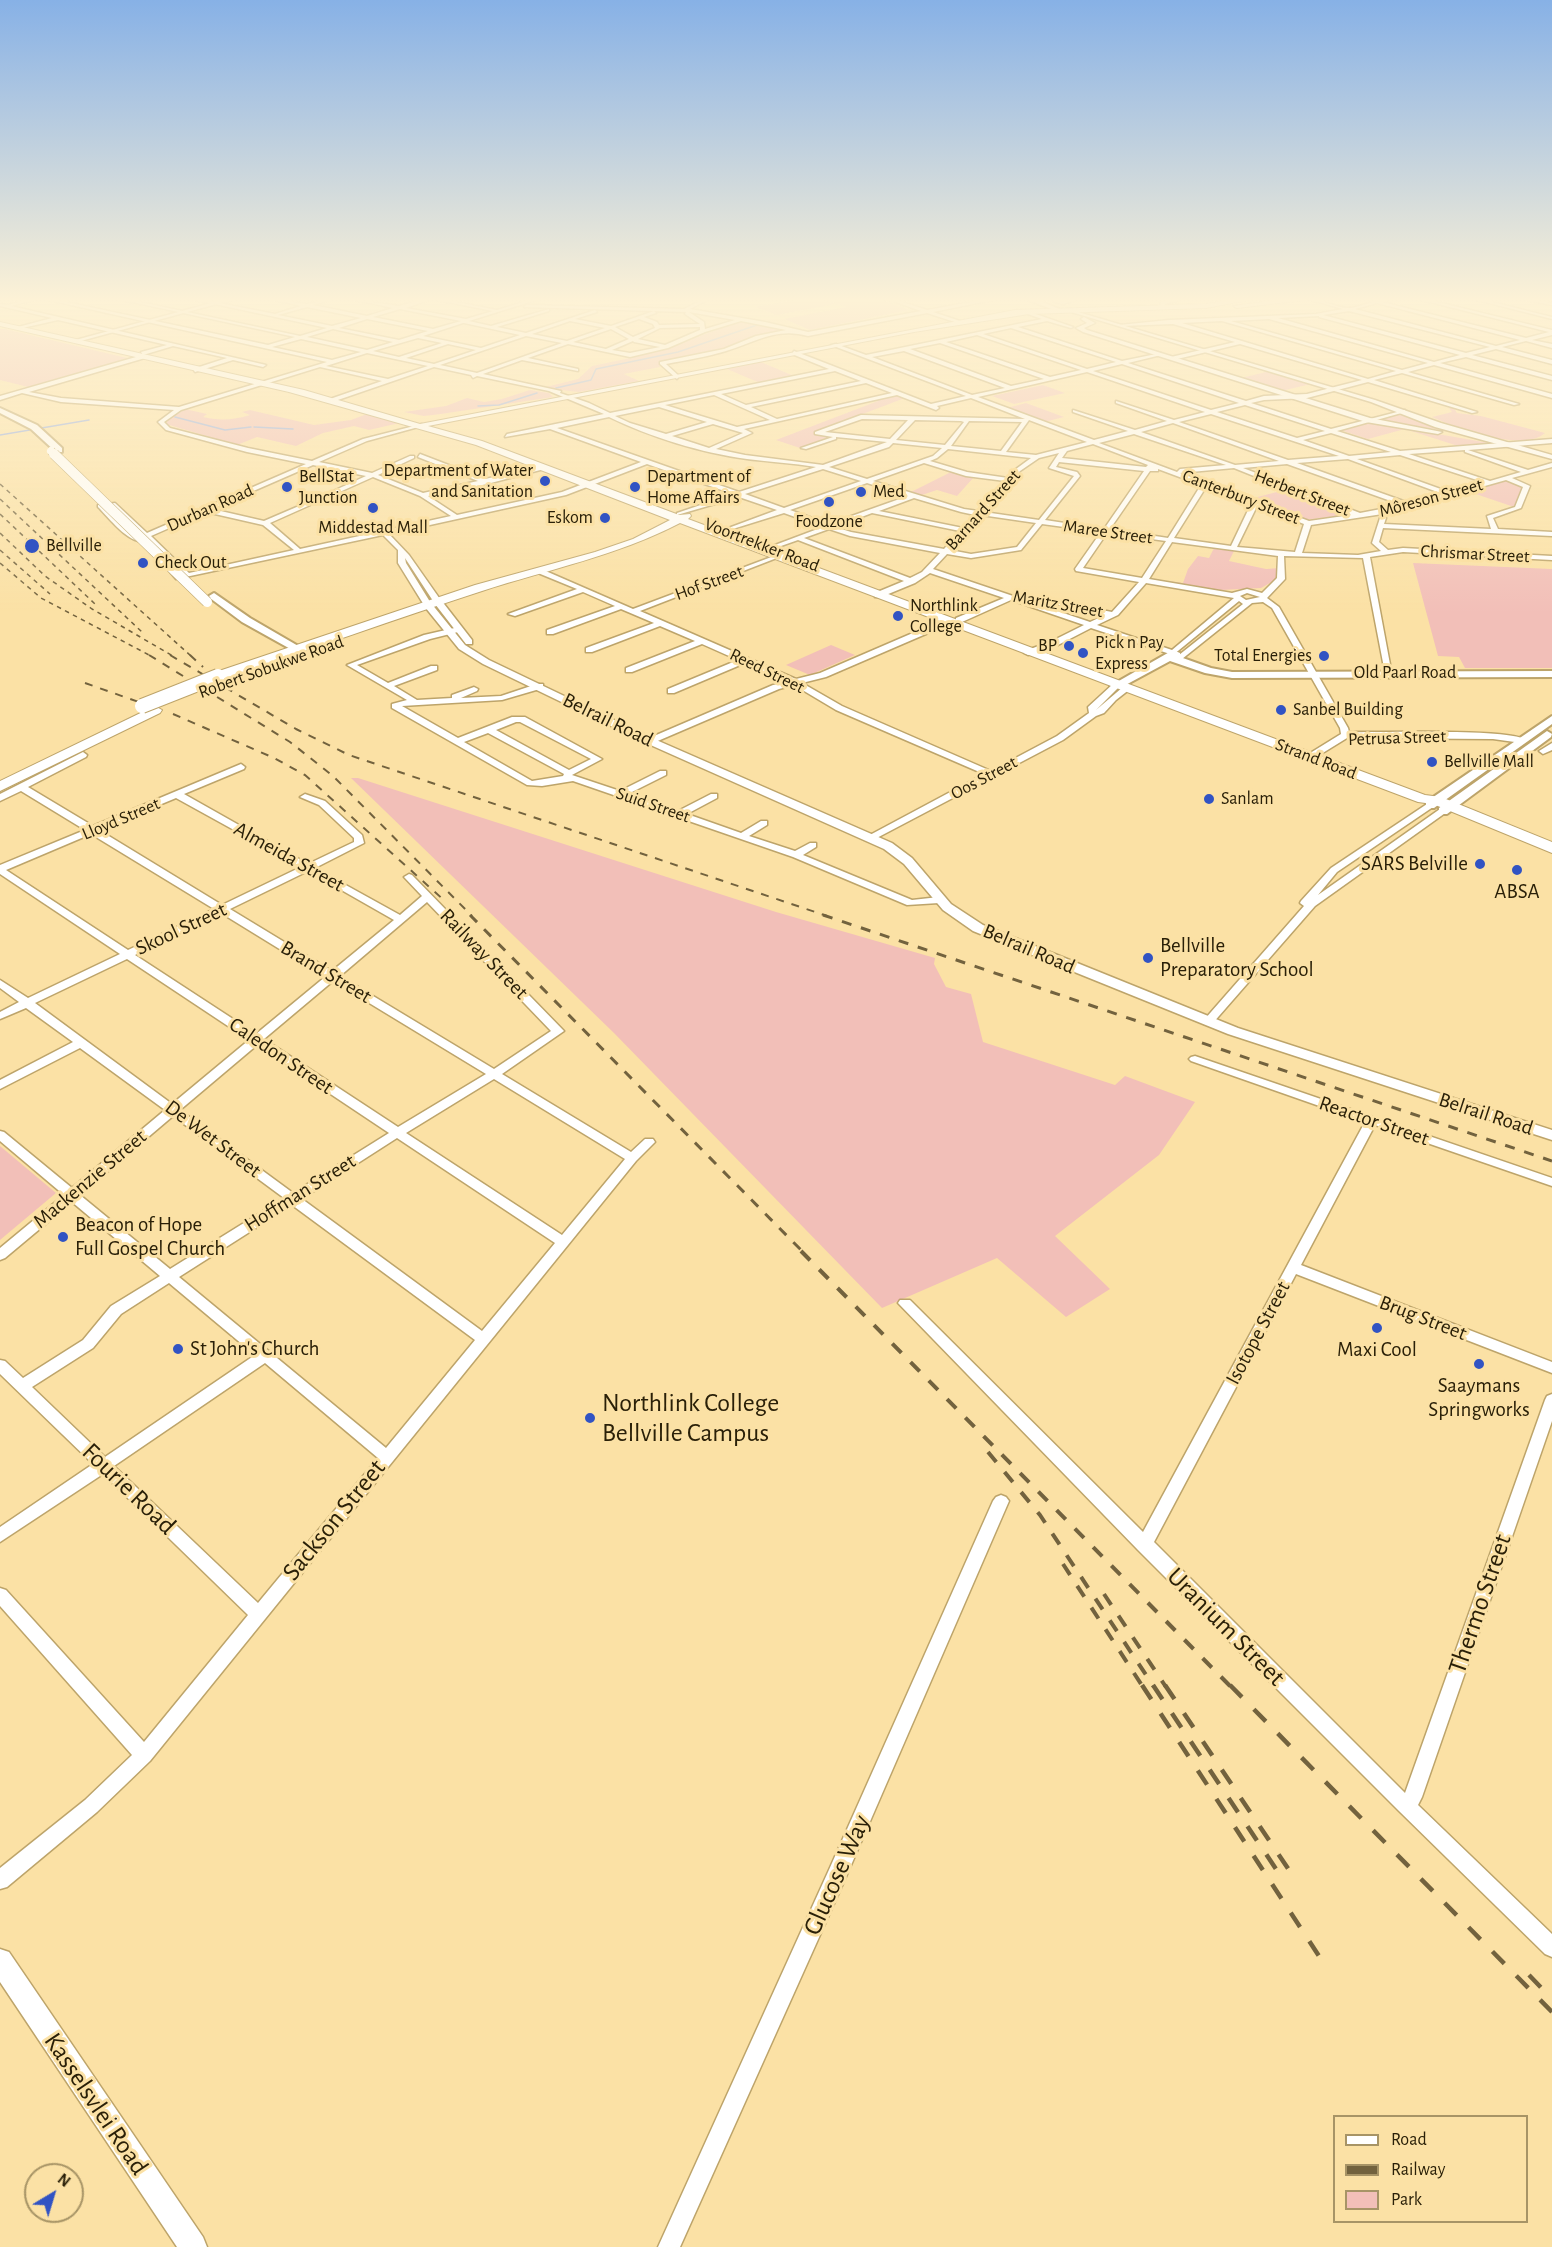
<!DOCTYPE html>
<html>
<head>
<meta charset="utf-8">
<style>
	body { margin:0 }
	#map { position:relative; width:1552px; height:2247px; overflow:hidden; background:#fbe1a5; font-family:"Alegreya Sans",sans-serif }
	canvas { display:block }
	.legend { position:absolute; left:1333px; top:2115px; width:195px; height:108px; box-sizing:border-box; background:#fbe1a5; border:2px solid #a79466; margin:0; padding:8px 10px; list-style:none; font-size:18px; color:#2a2008 }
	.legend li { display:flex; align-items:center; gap:12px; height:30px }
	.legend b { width:30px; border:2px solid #a79466 }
	.north { position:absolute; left:24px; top:2163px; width:60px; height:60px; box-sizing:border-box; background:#fbe1a5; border:2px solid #a79466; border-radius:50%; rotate:38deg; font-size:16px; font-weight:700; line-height:24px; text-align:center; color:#2a2008 }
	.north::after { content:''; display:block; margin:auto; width:21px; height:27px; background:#3153c3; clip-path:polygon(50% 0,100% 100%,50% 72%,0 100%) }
</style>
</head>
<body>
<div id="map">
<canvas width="1552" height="2247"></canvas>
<ul class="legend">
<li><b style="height:8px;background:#fff"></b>Road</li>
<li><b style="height:8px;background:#72623e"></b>Railway</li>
<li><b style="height:16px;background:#f2bfb8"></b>Park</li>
</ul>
<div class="north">N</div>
</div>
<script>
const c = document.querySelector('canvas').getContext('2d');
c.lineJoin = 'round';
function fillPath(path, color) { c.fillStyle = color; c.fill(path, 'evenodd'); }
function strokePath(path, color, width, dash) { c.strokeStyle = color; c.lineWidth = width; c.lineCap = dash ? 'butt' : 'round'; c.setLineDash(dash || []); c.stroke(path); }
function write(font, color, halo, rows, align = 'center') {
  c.font = font + ' "Alegreya Sans",sans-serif'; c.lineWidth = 6; c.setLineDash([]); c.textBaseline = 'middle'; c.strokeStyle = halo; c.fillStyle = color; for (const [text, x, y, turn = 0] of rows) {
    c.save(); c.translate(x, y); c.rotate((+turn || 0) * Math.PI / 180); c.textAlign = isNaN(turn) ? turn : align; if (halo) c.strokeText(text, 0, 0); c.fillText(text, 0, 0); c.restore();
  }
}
const green = new Path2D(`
	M802 299H820L835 304 777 315 755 307Z
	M823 299 882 300 909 310 810 330 784 319 846 307Z
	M740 321 785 330 718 351 662 362 659 364 660 367 624 374 639 381 579 392 542 388 578 379 592 366 630 358 628 356 671 347Z
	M0 329H5L131 359 28 387 0 380Z
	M761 362 794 376 760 383 727 369Z
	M1270 371 1311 384 1281 391 1241 378Z
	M1043 385 1065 393 1014 404 992 396Z
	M530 390 549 393 553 397 441 414 424 416 404 412 446 406 467 398 484 402 502 399Z
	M896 395 905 398 815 432 818 435 834 437 800 448 776 440 878 401 876 399Z
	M1026 403 1064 417 1044 422 1007 408Z
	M1449 408H1454L1457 413 1481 416 1545 433C1523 453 1457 428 1432 417L1452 412Z
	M185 409 207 414 203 417C219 421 234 420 250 415L242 412 250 410 314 425 351 420 367 414 404 422 369 430 354 426 323 433 296 446 257 437 237 445 166 424 168 420Z
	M1405 412 1472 435 1380 420Z
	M1369 422 1495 444 1458 446 1405 429 1368 439 1340 430Z
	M953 471 974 477 957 496 937 490 919 496 909 493Z
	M1505 480 1523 486 1514 507 1467 491Z
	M1288 489 1350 514 1305 520 1250 499Z
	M1214 548 1234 551 1229 561 1266 569 1280 568 1277 579 1261 588 1221 590 1149 579 1183 583 1188 569 1198 556 1209 558Z
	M1413 563 1552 569V668H1465L1459 657 1438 656Z
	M831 645 855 655 810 675 786 665Z
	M351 778H358L776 912 935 958 934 964 946 987 971 994 983 1042 1115 1085 1125 1076 1195 1102 1159 1155 1055 1236 1110 1289 1066 1317 997 1258 882 1308 614 1033Z
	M0 1146 56 1193 0 1240Z`);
const stream = new Path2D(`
	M556 388 591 380 596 369 678 352 757 325
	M478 406 499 405 537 393
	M175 417 225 430 251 427
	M254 427 293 429
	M0 435 89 420`);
const minor = new Path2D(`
	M30 299H37L11 306 266 365 263 367 233 360 195 372 193 369 227 358 173 346 143 355 141 352 167 345 58 320 18 329V327L52 318 0 306V304L8 305Z
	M44 299H52L268 345 295 337 118 299H126L300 336 327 328 191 299H199L275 314 301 306 271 299 307 304 332 299 313 305 367 316 393 308 351 299 399 306 424 299H431L406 308 466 319 493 311 432 299H441L497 310 533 299H539L469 321 491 326 549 309V311L497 327 526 333 595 310 597 312 575 319 611 326 654 311 524 307 526 305 684 309 704 299H709L690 309 765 322 808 332 921 311 887 299H893L927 310 988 299H997L933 312 960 321 958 323 927 313 808 336C776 327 756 342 726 351 707 357 686 360 666 364L679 376 677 379 660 364V362L724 349 756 336 786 330 741 321 705 332 668 348 630 357 568 344 528 358 578 369V371L522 360 483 374 561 391 560 393 589 403 610 413 829 369 792 354 794 351 931 404 966 396 831 345 836 344 866 355 1042 319 1025 313 1027 311 1073 327 1071 328 1047 321 1018 327 1122 361 1161 353V355L1128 363 1246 401 1264 396 1307 394 1362 380 1240 344 1173 360 1171 357 1235 342 1173 324 1121 326 1119 325 1169 320 1316 314 1343 309 1308 299C1322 299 1337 309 1351 308 1364 306 1376 299 1389 299L1382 302 1526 338 1549 332 1418 299H1425L1552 330V335L1532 340 1552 344V348L1526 341 1502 347 1552 360V364L1496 349 1472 355 1552 376V380L1466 357 1440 363 1552 394V398L1434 365 1408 372 1519 404 1514 405 1402 373 1374 380 1477 412 1472 413 1368 382 1307 398 1264 400 1251 403 1331 429 1405 410V412L1337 431 1400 451 1552 439V443L1468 450 1528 470 1552 463V467L1512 478 1530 486 1521 508 1493 518 1498 529 1552 532V536L1383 528 1379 542 1388 550 1403 548 1552 556V560L1403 552 1370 557 1392 675 1385 673 1363 558 1284 556 1285 579 1267 598 1279 607 1348 728 1349 732C1379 733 1508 728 1526 740L1522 743 1493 739 1347 738 1313 759H1307V755L1341 734 1340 728 1272 608 1263 602 1252 603 1182 659H1179V655L1243 604 1239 601 1173 655 1091 628 1058 645 1028 655 1024 653 1025 651 1052 641 1084 625 1011 600 962 622H956V618L1004 598 930 573 915 583 881 597H875V593L904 581 798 540 764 552 759 551 823 527 784 513 723 532V530L777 510 739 497 677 515V513L733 494 647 464 566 495 389 534 409 555 442 602 435 604 405 558 406 563 432 605 428 607 424 605 398 563V550L383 535 176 579 170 572 171 570H177L182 574 145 539 144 542C127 542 110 519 98 507V505L115 503 147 533 306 464 247 452 166 430 158 422 174 410 61 402 22 393 0 400V396L143 355 145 358 29 392 61 398 179 407 327 362ZM1377 303 1520 340 1496 346 1355 309ZM307 307 361 318 332 326 278 315ZM400 309 461 321 433 329 373 317ZM654 311 686 312 685 314 700 324 659 325 657 322 644 317 656 313ZM1349 311 1490 347 1466 353 1323 315ZM689 312 735 320 705 329 704 322ZM1319 316V317L1460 355 1434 362 1278 318ZM367 319 428 331 399 340 339 328ZM639 319 653 324 655 328 633 337 615 327ZM1269 319 1428 363 1402 370 1231 321ZM570 321 605 328 567 341 532 334ZM1222 321 1396 371 1368 379 1182 323ZM463 323H464L520 335 481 348 423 336ZM700 327V330L665 345 638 339 660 328ZM1011 328 1116 362 1087 369 983 334ZM333 329 393 342 367 350 307 337ZM611 329 629 339 606 349 573 342ZM977 335 1081 370 1050 377 946 342ZM526 336 562 343 477 373 440 365ZM418 338 442 343 399 357 373 351ZM301 339 361 352 332 360 272 347ZM633 341 634 342 660 347 630 353 612 350ZM940 343 1044 379 1011 386 910 349ZM448 344 476 350 434 364 406 358ZM904 351 1005 388 972 395 872 357ZM367 353 428 366 388 379 326 366ZM1122 364 1239 403 1211 410 1093 371ZM320 367 382 381 330 399 332 402 434 367 471 375 473 378 477 376 549 391 604 414 507 434 505 437 550 429 641 462 562 492 457 515 428 496 487 484 548 468 545 466 485 479 420 454 418 457 478 481 423 493 378 475 414 458V456H410L372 473 319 462 367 441 422 426V424L363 439 312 461 248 448 170 428 164 422 181 410ZM835 371 861 381 746 405 721 394ZM1087 372 1205 412 1174 420 1116 401V403L1167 421 1135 430 1073 410V412L1128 431 1094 440 978 397ZM866 383 892 393 777 419 751 407ZM714 395 770 420 737 427 665 405ZM897 395 936 410 939 408 937 406 971 398 1025 419 861 415 815 432V434L833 437 801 448 806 449 836 439V437L887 442 823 465 745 455 716 449 752 433 744 429ZM1245 405 1325 431 1297 438 1217 412ZM659 407 707 422 666 434 630 423 615 416ZM1211 414 1339 456 1288 460 1179 422ZM609 417C650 437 702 453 747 459 770 462 793 463 816 467L739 492 557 428ZM862 419 908 420 890 439 825 432ZM915 420 961 421 964 422 945 445 896 440ZM1029 420 1087 442 1036 455 1006 452ZM969 421 1022 422 1001 451 951 446ZM1173 423 1279 461 1235 465 1141 432ZM713 424 743 433 709 448 672 436ZM1331 433 1391 452 1349 456 1303 440ZM1134 434 1226 465 1180 469 1177 472 1099 443ZM893 443 942 448 933 456 867 479 829 467 889 447ZM1093 444 1148 465 1146 467 1062 458 1067 451ZM948 449 1031 458 1016 469 1008 478 967 472 930 461 937 458ZM1465 450V452L1521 472 1490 481 1409 454ZM1059 453 1049 468 1074 476 1039 520 984 512 1020 471 1039 458ZM1400 455 1483 482 1449 492 1357 459ZM1348 459 1443 494 1409 503 1297 463ZM1059 462 1144 471 1104 529 1045 520 1080 476 1077 472 1056 467ZM924 463 966 476 1005 481 978 511 964 509 873 481ZM1287 464 1402 505 1360 513 1243 468ZM313 465 366 476 320 497V499H324L373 477 420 496 451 516 300 549 270 523 317 502V500H313L264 521 212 509ZM1234 468 1351 515 1309 521 1180 473ZM823 469 861 481 784 508 745 494ZM1158 469 1201 485 1168 538 1110 529 1150 471H1158ZM1506 480 1523 487 1515 507 1487 516 1491 529 1384 524 1386 518 1383 516 1380 518 1372 543 1381 551 1358 555 1302 553 1311 525 1389 513ZM867 483 908 496 829 524 790 510ZM1206 487 1251 504 1231 546 1174 538ZM914 498 961 512 975 515 963 528 879 511ZM112 506 142 535 139 536 129 531 105 507ZM1257 506 1304 524 1295 552 1237 547ZM206 512 263 525 294 550 189 573 151 536ZM872 513 960 531 944 549 851 532 835 527ZM981 515 1036 523 1017 547 971 554 950 550ZM1042 524 1101 532 1075 569 1076 571 1139 582 1112 612 1033 597 1029 599 1105 615 1090 622 933 569 947 554 971 558 1021 550ZM829 529 850 536 940 553 922 572 910 578 804 538ZM1107 533 1166 541 1142 578 1083 568ZM1172 542 1278 556 1277 578 1262 593 1247 589 1232 593 1149 579ZM1146 583 1234 598 1172 650 1097 625 1118 615ZM1247 593 1260 597 1246 600 1240 596Z
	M1064 299H1079L1063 304 1054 302Z
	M1175 299H1182L1165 304 1164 308 1160 307 1161 302Z
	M1473 299H1480L1552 317V319Z
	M1527 299 1552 303V305L1527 300Z
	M782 553 787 554 640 611 796 679 820 673 943 620H949V624L826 677 802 683 842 706 991 771 1057 736 1089 713 1088 707 1113 684 1120 686 1096 710 1123 687 1130 689 1116 700 1104 713 1096 716 1063 740 871 841 868 840V836L984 774 836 710 794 685 779 689 653 743H647V739L773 685 787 682 745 663 674 693H668V689L738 660 702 644 632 672H626V668L695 641 660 626 592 652H586V648L654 623 621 609 553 634H547V630L615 606 583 592 515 616 508 614 577 589 538 573V569H541L633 609Z
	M459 627 463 629 462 631 430 639 357 665 388 683 431 666H437V670L394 686 417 700 452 698V695L474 687 478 689 477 691 461 698 501 696 537 684H543V688L502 700 402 706 458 738 512 717H525L602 759 572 775 620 791 660 771H666V775L628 794 678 811 711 794H717V798L687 814 741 833 761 821H767V825L749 836 795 851 810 843H816V847L803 855 912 900 939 897 944 900 939 903 907 905 793 857 573 781 542 786 527 785 392 708V704L407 700 347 665 424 635ZM516 722H520L591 759 569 770 496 730ZM488 733 564 774 563 776 532 781 464 742Z
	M1552 743V750L1543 754 1539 751Z
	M83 752 87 755 86 757 28 787 93 826 241 764 245 767 244 769 184 794 308 864 354 842V838L319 805 300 797 305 794 325 801 362 835 364 843 315 868 400 915 422 896 404 877 409 874 412 875 564 1031 502 1074 631 1152 645 1139H653L655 1142 636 1161 150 1761 97 1812 7 1887 0 1889V1868L85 1800 132 1755 0 1606V1588L6 1590 144 1742 248 1615 103 1474 0 1542V1527L93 1464 0 1374V1360L5 1361 23 1378 83 1340 111 1306 160 1276 72 1202 5 1258 0 1260V1248L64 1195 0 1141V1131L4 1132 72 1188 165 1110 80 1048 0 1089V1080L73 1042 26 1008 0 1019V1012L19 1002 0 988V980L28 998 120 954 0 874V865L85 830 21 791 0 801V794ZM176 798 301 867 222 905 99 830ZM91 834 214 909 128 950 6 870ZM308 871 394 920 332 971 230 909ZM427 902 551 1031 494 1069 340 976ZM221 913 325 977 256 1034 135 955ZM127 959 249 1040 172 1104 35 1003ZM333 981 486 1074 398 1127 264 1039ZM257 1045 389 1133 293 1193 180 1110ZM494 1079 625 1159 562 1235 406 1133ZM173 1116 284 1198 170 1269 80 1195ZM397 1138 555 1243 482 1331 302 1199ZM292 1205 475 1340 386 1448 179 1277ZM169 1283 255 1355 105 1457 32 1387 93 1348 121 1314ZM265 1363 378 1458 258 1603 114 1466Z
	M1430 802 1435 805 1433 807 1337 872 1318 895 1440 809 1443 808 1448 811 1315 906 1212 1024H1204L1202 1022 1204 1020 1304 906 1300 903 1301 901 1331 868Z
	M1195 1056 1552 1178V1186L1375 1125 1301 1265 1552 1362V1373L1296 1274 1154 1542 1405 1793 1545 1400 1547 1396 1552 1394V1421L1422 1797 1418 1805 1552 1934V1957L1545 1954 1399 1811 1138 1550 898 1303 900 1300H910L1143 1532 1365 1122 1191 1061 1189 1059 1191 1057Z
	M1001 1495 1006 1497 1009 1501 842 1886 680 2247H658L828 1872 993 1501 996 1497Z`);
const tertiary = new Path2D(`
	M226 299H235L77 342 72 341Z
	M1068 309 1375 400 1441 423 1552 455V459L1435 427 1371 402 1068 311Z
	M1084 317 1095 323 1084 328 1087 330 1370 418 1442 432 1438 434 1366 422 1083 332 1076 328 1087 323 1081 319Z
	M435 600H441L472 640V644H466L435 604Z
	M425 603H431L465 645 489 660 654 739 892 843 912 858 951 904 983 925 1238 1028 1552 1130V1140L1228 1034 973 931 943 910 904 864 884 849 646 743 483 664 459 649 425 607Z
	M0 1949 9 1952 203 2237 207 2247H177L0 1982Z`);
const secondary = new Path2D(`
	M1026 299H1035L1064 311 1059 312Z
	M0 408 37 425 62 448V452H56L31 429 0 413Z
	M214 593 250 618 312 654 303 656 242 622 210 598 209 596Z
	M1173 650 1180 653V657L1211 668 1232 672 1552 671V677L1232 678 1205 673 1170 661 1120 688 1110 686Z
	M1552 716V724L1434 808H1426V802Z
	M1547 731 1552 734 1551 737 1447 814H1439V808Z`);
const primary = new Path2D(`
	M1236 299H1253L1206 308 1029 314 914 332 428 426 482 441 679 515 690 514 691 516 688 519 1425 795 1441 797 1552 842V853L1433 804 1418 802 680 523C616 556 550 569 482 591 395 619 309 650 223 679H213V673L475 585 595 552 633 539 670 520 476 445 289 392 0 326V322L304 390 420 424 1015 310 1206 304Z
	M1286 299H1312L1237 308 1233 306Z
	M155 706 162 710 160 713 0 791V781Z`);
const railFar4 = new Path2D(`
	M0 484 191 656
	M0 499 142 632
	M0 514 95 604
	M0 533 45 576 92 609 173 656
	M0 550 50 594
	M0 563 41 598 151 656`);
const railFar3 = new Path2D(`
	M149 655 290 742 333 776 472 916
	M170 655 296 729 349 755 827 916
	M190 655 203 667
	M85 683 150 706
	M173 714 274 758 305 775 446 902`);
const railFar2 = new Path2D(`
	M470 915 803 1252
	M823 915 1552 1161`);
const railFar1 = new Path2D(`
	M801 1251 1231 1687
	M988 1452 1040 1515 1154 1687
	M1063 1564 1143 1687
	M1104 1594 1166 1687`);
const rail = new Path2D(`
	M1142 1685 1319 1956
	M1153 1685 1284 1881
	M1165 1685 1293 1876
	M1230 1685 1552 2012
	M1529 1975 1552 1999`);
const secondaryBridgeFar1 = new Path2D(`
	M51 451 55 455`);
const secondaryBridge = new Path2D(`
	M54 454 207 602`);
const primaryBridge = new Path2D(`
	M142 706 218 676`);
const markers = [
	[545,481,6,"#3153c3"],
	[287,487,6,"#3153c3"],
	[635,487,6,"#3153c3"],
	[861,492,6,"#3153c3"],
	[829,502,6,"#3153c3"],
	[373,508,6,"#3153c3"],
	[605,518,6,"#3153c3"],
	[32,546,8,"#3153c3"],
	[143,563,6,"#3153c3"],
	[898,616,6,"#3153c3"],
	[1069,646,6,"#3153c3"],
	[1083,653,6,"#3153c3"],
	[1324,656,6,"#3153c3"],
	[1281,710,6,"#3153c3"],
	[1432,762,6,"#3153c3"],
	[1209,799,6,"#3153c3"],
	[1480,864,6,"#3153c3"],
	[1517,870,6,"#3153c3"],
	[1148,958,6,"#3153c3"],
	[63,1237,6,"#3153c3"],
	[1377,1328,6,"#3153c3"],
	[178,1349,6,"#3153c3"],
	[1479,1364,6,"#3153c3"],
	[590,1418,6,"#3153c3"]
];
const farPoinames = [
	["Department of Water",533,471,"right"],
	["and Sanitation",533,492,"right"],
	["BellStat",299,477],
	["Junction",299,498],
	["Department of",647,477],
	["Home Affairs",647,498],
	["Med",873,492],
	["Eskom",593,518,"right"],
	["Foodzone",829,522,"center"],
	["Middestad Mall",373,528,"center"],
	["Bellville",46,546],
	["Check Out",155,563],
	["Northlink",910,606],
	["College",910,627],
	["Pick n Pay",1095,643],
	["Express",1095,664],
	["BP",1057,646,"right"],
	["Total Energies",1312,656,"right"],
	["Sanbel Building",1293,710],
	["Bellville Mall",1444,762],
	["Sanlam",1221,799]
];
const farStreetnames = [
	["Herbert Street",1302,493,21],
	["Canterbury Street",1241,497,21],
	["Môreson Street",1431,498,-15],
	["Durban Road",210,508,-24],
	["Barnard Street",983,510,-48],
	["Maree Street",1108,532,8],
	["Voortrekker Road",762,545,21],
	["Chrismar Street",1475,554,3],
	["Hof Street",709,583,-20],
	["Maritz Street",1058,604,10],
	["Robert Sobukwe Road",271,667,-20],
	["Reed Street",767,671,26],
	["Old Paarl Road",1405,673],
	["Petrusa Street",1397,738,-2],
	["Strand Road",1316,759,21],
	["Oos Street",984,778,-28],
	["Suid Street",653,805,19],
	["Lloyd Street",121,819,-23]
];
const streetNames = [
	["Belrail Road",608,720,26],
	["Almeida Street",289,857,29],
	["Skool Street",181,929,-25],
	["Belrail Road",1029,949,23],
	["Railway Street",484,954,46],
	["Brand Street",326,972,31],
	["Caledon Street",281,1056,34],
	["Belrail Road",1486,1114,18],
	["Reactor Street",1374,1121,19],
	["De Wet Street",213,1139,37],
	["Mackenzie Street",90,1179,-40],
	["Hoffman Street",300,1193,-32],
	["Brug Street",1423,1318,21],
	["Isotope Street",1258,1333,-62]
];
const poiNames = [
	["SARS Belville",1468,864,"right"],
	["ABSA",1517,892],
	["Bellville",1160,946,"left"],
	["Preparatory School",1160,970,"left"],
	["Beacon of Hope",75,1225,"left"],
	["Full Gospel Church",75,1249,"left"],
	["St John's Church",190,1349,"left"],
	["Maxi Cool",1377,1350],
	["Saaymans",1479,1386],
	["Springworks",1479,1410]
];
const nearPoinames = [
	["Northlink College",602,1403],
	["Bellville Campus",602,1433]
];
const nearStreetnames = [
	["Fourie Road",129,1489,44],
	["Sackson Street",334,1520,-51],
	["Thermo Street",1480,1604,-71],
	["Uranium Street",1226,1627,45],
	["Glucose Way",837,1875,-66],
	["Kasselsvlei Road",96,2104,56]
];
fillPath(green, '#f2bfb8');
strokePath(stream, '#96ade2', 1.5);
strokePath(minor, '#bda46a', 3);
strokePath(tertiary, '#bda46a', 3);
strokePath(secondary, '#bda46a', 4);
strokePath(primary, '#bda46a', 2);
fillPath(minor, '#fff');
fillPath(tertiary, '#fff');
fillPath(secondary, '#fff');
fillPath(primary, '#fff');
strokePath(railFar4, '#72623e', 1.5, [4.5, 4.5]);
strokePath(railFar3, '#72623e', 2, [8, 8]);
strokePath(railFar2, '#72623e', 3, [10, 10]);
strokePath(railFar1, '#72623e', 4, [13, 13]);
strokePath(rail, '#72623e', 4.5, [17, 17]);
strokePath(secondaryBridgeFar1, '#bda46a', 9, []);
strokePath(secondaryBridge, '#bda46a', 11, []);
strokePath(primaryBridge, '#bda46a', 16, []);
strokePath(secondaryBridgeFar1, '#fff', 8);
strokePath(secondaryBridge, '#fff', 10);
strokePath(primaryBridge, '#fff', 14);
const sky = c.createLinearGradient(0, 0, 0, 613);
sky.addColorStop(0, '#87b1e6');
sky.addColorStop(0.49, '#fdf2d6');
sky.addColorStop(1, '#fdf2d600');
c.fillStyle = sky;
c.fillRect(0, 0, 1552, 613);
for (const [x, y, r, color] of markers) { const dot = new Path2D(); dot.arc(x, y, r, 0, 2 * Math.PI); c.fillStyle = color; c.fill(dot); strokePath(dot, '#fbe1a5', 2); }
write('18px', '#2a2008', '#fbe1a5', farPoinames, 'left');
write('18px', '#2a2008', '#fbe1a5', farStreetnames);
write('21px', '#2a2008', '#fbe1a5', streetNames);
write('21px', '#2a2008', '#fbe1a5', poiNames);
write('26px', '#2a2008', '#fbe1a5', nearPoinames, 'left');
write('26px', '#2a2008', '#fbe1a5', nearStreetnames);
</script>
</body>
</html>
